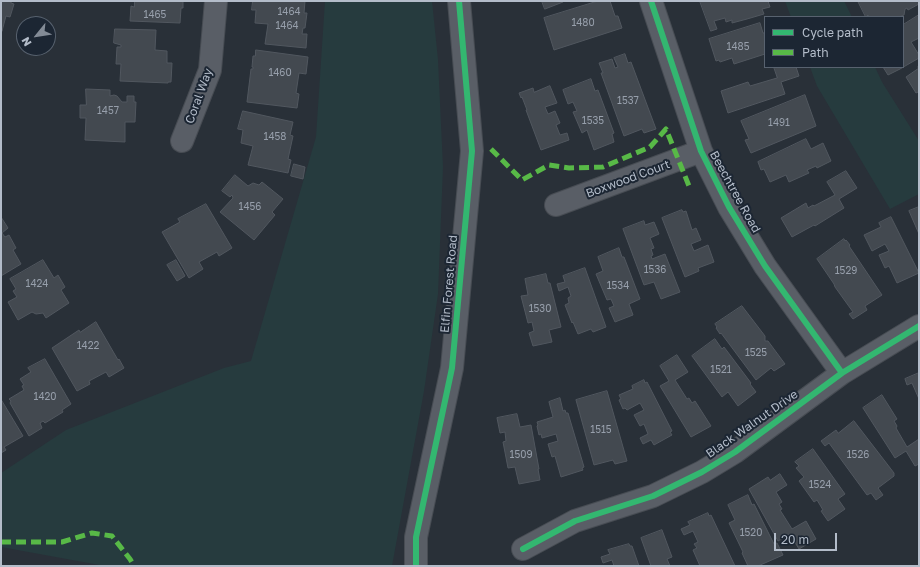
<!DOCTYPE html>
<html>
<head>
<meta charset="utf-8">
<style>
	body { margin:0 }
	#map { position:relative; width:920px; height:567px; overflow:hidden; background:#293038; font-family:"Golos Text",sans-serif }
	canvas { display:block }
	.frame { position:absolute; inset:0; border:2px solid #b3bcc9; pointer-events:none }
	.legend { position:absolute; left:764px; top:16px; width:140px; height:52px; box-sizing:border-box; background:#1c2633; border:1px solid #58626f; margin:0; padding:5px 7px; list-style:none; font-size:12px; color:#b3bcc9 }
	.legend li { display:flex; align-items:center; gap:8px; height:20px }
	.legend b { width:20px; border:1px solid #58626f }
	.north { position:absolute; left:16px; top:16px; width:40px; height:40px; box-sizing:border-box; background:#1c2633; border:1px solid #58626f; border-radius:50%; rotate:240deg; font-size:11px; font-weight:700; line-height:16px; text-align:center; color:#b3bcc9 }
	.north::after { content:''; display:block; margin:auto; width:14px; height:18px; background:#838b96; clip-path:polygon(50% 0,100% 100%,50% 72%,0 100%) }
	.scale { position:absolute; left:774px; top:533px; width:63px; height:18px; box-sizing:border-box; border:2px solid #b3bcc9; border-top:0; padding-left:5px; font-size:12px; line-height:14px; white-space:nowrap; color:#b3bcc9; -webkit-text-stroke:3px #1c2633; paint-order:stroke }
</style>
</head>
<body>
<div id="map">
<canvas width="920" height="567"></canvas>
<div class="frame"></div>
<ul class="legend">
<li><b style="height:5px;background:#33b770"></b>Cycle path</li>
<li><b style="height:5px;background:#58b947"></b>Path</li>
</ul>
<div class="north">N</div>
<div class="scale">20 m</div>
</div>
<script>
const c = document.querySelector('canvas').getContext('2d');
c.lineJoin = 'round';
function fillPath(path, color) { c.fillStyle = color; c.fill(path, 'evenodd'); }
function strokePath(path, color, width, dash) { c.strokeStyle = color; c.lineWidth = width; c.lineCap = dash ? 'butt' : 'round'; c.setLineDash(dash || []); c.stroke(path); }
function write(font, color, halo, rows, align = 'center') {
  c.font = font + ' "Golos Text",sans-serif'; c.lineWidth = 4; c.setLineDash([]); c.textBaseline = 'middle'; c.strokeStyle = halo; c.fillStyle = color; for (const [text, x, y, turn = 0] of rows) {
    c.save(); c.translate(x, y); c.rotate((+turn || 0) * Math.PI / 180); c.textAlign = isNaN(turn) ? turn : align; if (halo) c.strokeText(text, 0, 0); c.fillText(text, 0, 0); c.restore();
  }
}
const green = new Path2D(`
	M325 1H432L438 60 443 167 438 294 424 391 392 566H105L1 547V473L66 430 224 368 251 361 316 137Z
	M785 1H844L852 17H791Z
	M810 67H875L882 82 919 141V194L890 209 817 86Z`);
const building = new Path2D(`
	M1 1H11V3L14 4 10 17 6 16 2 31Z
	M135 1H183V8H181L180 23 130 21 131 6 134 7Z
	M253 1H305L304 13H307L305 28H303L302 34H307L306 48 265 44 268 24 255 23 256 10H252Z
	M542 1H562L563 2 545 9Z
	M598 1H610L615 16H618L622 28 554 50 544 18Z
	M700 1H768L770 7 762 9 764 14 747 19 732 23V20L726 22 725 18 714 21 717 29 711 31Z
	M858 1H919V4L908 10 907 8 905 9 904 15 899 17H869L868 15 866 17Z
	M919 15V38L911 42 919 55V58L900 69 888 75 883 67H903V25Z
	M760 23 763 33H765V54L734 64 732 58 720 62 719 60 716 61 709 39Z
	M115 29 156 30 155 50 167 51V63H172L171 82H168V83L120 81 121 64H116L117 47H121V45L114 43Z
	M256 50 308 57 306 74 299 73 296 93 299 94 297 108 247 102 251 69H253V67H252L253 56H255Z
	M625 54 628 63 631 62 656 129 644 133 642 129 624 136 601 73H603L599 63 612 59 615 68 618 67 614 58Z
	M774 67H796L799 76 781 82 785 94 728 113 721 91 748 82 750 86 777 78Z
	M918 67H919V94L918 92 916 93 906 77 919 68Z
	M591 79 595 91 598 90 614 133 612 134 614 142 594 150 587 130 582 133 573 112 577 111 573 102 568 104 563 90Z
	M550 86 557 103 545 107 548 114 555 111 560 123 556 125 560 135 567 133 569 140 541 150 526 110H527L522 97 521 98 519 93 533 88 534 92Z
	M86 89 110 90V96L114 95 117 96 122 102H127V96H134V102H136L135 122H125V142L85 140 86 118H80V105H86Z
	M805 95 816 126 751 153 745 140 749 139 741 121Z
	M243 111 293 122 290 135 293 136 288 159 291 160 288 173 248 165 253 146 241 143 243 130 238 129Z
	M806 139 811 149 823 143 831 161 817 168 816 166 807 170 809 173 789 182 786 175 770 182 764 169 761 170 758 162Z
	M294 164 305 167 303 179 291 176Z
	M846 171 857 188 839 199 844 208 815 226 814 225 792 237 781 218 806 203 808 208 813 205 814 206 835 195 827 182Z
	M235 175 248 186 253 183 259 185 262 182 283 199 272 212 275 215 254 240 220 212 233 198 232 195 230 197 222 191Z
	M206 204 232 248 219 256 217 252 199 262 203 269 189 278 162 232 180 222 178 219Z
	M919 207V234L909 211Z
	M682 210 683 212 686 211 692 230 696 228 701 240 691 244 694 251 708 245 714 262 698 268 699 271 685 277 662 218Z
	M1 217 8 228 2 233 5 237 9 235 16 248 13 250 21 264 1 276Z
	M891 217 919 273 897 283 889 266 885 268 879 255 889 251 885 244 872 251 864 235 881 227 879 223Z
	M644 221 645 225 654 222 659 234 650 238 654 248 651 249 653 255 651 256 652 259 665 254 680 292 661 299 654 282 644 285 623 229Z
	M844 239 845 241 846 240 850 245 849 246 882 295 865 306 867 310 853 319 849 314 853 312 835 287 834 284 817 259Z
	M619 248 622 257H624L640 299 629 304 633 315 615 322 609 308 614 306 611 299 607 300 596 274 603 271 598 257Z
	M43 260 54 278 58 275 65 287 61 290 69 303 46 318 43 313 36 314 32 312 18 320 8 302 17 297 13 291 16 289 10 279Z
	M176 260 185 276 177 281 167 265Z
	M585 268 606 327 593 332 591 329 578 334 573 322 572 323 565 305 569 303 568 298 571 296 568 287 559 291 557 284 565 282 563 276Z
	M546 274 548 283H550L561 327 549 330 552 342 533 346 529 333 534 331 532 322 528 323 521 296 528 295 525 279Z
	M742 306 765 336V341H768L785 364 774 371 771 368 756 380 721 333 720 334 716 328 717 327 715 324Z
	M96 322 118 360 119 359 124 368 109 377 106 372 89 381 90 384 77 391 52 348 79 330 80 332Z
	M715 339 722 349 724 347 751 383 750 384 756 392 738 406 728 392 722 397 692 356Z
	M677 355 688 372 675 380 687 399 689 398 692 403 695 401 711 426 691 437 660 386 669 381 660 366Z
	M45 359 71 404 62 410 63 412 45 423 43 421 40 423 42 428 29 436 10 403 11 401 9 399 24 390 22 386 24 385 20 379 31 372 28 368Z
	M919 373V399L912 383 907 385 905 379Z
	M644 380 645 383 647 382 672 431 670 432 672 435 654 445 651 440 643 444 640 438 648 434 644 424 640 426 634 415 644 410 640 403 627 410 625 408 623 409 619 400 621 399 619 395 633 389 632 386Z
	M607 391 627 461 615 464 613 460 594 465 576 400Z
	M882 395 897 419 894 421 897 426 896 428 907 447 919 439V464L915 466 906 451 895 458 863 408Z
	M560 398 563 411 565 410 566 413H568L584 467 582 468 583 470 561 477 555 456 552 457 548 444 558 441 556 434 542 438 541 434 539 435 537 426 538 425 537 422 553 417 549 402Z
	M2 401 23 436 4 447 6 450 1 453V402Z
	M517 414 520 427 531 425 539 469H538L540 480 519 484 515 467 508 468 503 442 506 441 505 432 500 433 497 418Z
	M854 421 894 473V476L878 488 883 495 876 500 871 493 867 495 829 443 825 446 821 441 836 430 838 433Z
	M813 449 845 494 838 499 845 509 828 521 821 511 823 510 817 500 814 502 799 481 804 477 796 468 799 466 795 462Z
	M780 474 787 485 776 492 782 502 779 504 782 509 780 510 792 529 806 521 816 539 799 549 790 534 778 541 749 489 768 477 770 480Z
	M748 495 752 505 754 504 774 544 777 543 783 555 758 566H748L742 553 743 552 729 523 735 520 728 505Z
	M708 513 709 516 711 515 735 566H700L693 550 697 548 694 544 698 542 693 531 684 535 681 529 690 525 688 522Z
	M662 530 672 557 667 559 670 566H651L641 538Z
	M629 544 630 546H632L639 566H614L612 560 603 563 601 557 610 554 608 550Z`);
const minor = new Path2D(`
	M651 1 701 151 729 207 765 266 842 373
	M182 141 210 70 216 1
	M556 205 701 151
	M523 549 575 521 653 496 702 472 735 452 842 373 919 326`);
const tertiary = new Path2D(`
	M416 566V537L452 368 472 151 459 1`);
const quiet = new Path2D(`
	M491 149 522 180 549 165 569 168 603 167 650 147 666 129 689 186
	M1 542H62L92 533 112 536 130 559 134 566`);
const cycleway = new Path2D(`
	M651 1 701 151 729 207 765 266 842 373
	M523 549 575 521 653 496 702 472 735 452 842 373 919 326
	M416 566V537L452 368 472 151 459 1`);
const numberNames = [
	["1464",289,12],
	["1465",155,15],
	["1480",583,23],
	["1464",287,26],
	["1485",738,47],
	["1460",280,73],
	["1537",628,101],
	["1457",108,111],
	["1535",593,121],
	["1491",779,123],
	["1458",275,137],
	["1456",250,207],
	["1536",655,270],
	["1529",846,271],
	["1424",37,284],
	["1534",618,286],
	["1530",540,309],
	["1422",88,346],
	["1525",756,353],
	["1521",721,370],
	["1420",45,397],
	["1515",601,430],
	["1509",521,455],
	["1526",858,455],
	["1524",820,485],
	["1520",751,533]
];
const streetNames = [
	["Coral Way",199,96,-70],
	["Boxwood Court",628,179,-20],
	["Beechtree Road",735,192,61],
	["Elfin Forest Road",449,284,-85],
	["Black Walnut Drive",752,424,-35]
];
fillPath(green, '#263b3e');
fillPath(building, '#434950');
strokePath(building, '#51575f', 1);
strokePath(minor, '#474c53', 24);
strokePath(tertiary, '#474c53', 24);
strokePath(minor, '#595e66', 22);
strokePath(tertiary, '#595e66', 22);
strokePath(quiet, '#58b947', 5, [10, 5]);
strokePath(cycleway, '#33b770', 6);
write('10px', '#979fab', null, numberNames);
write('12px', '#b3bcc9', '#1c2633', streetNames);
</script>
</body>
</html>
